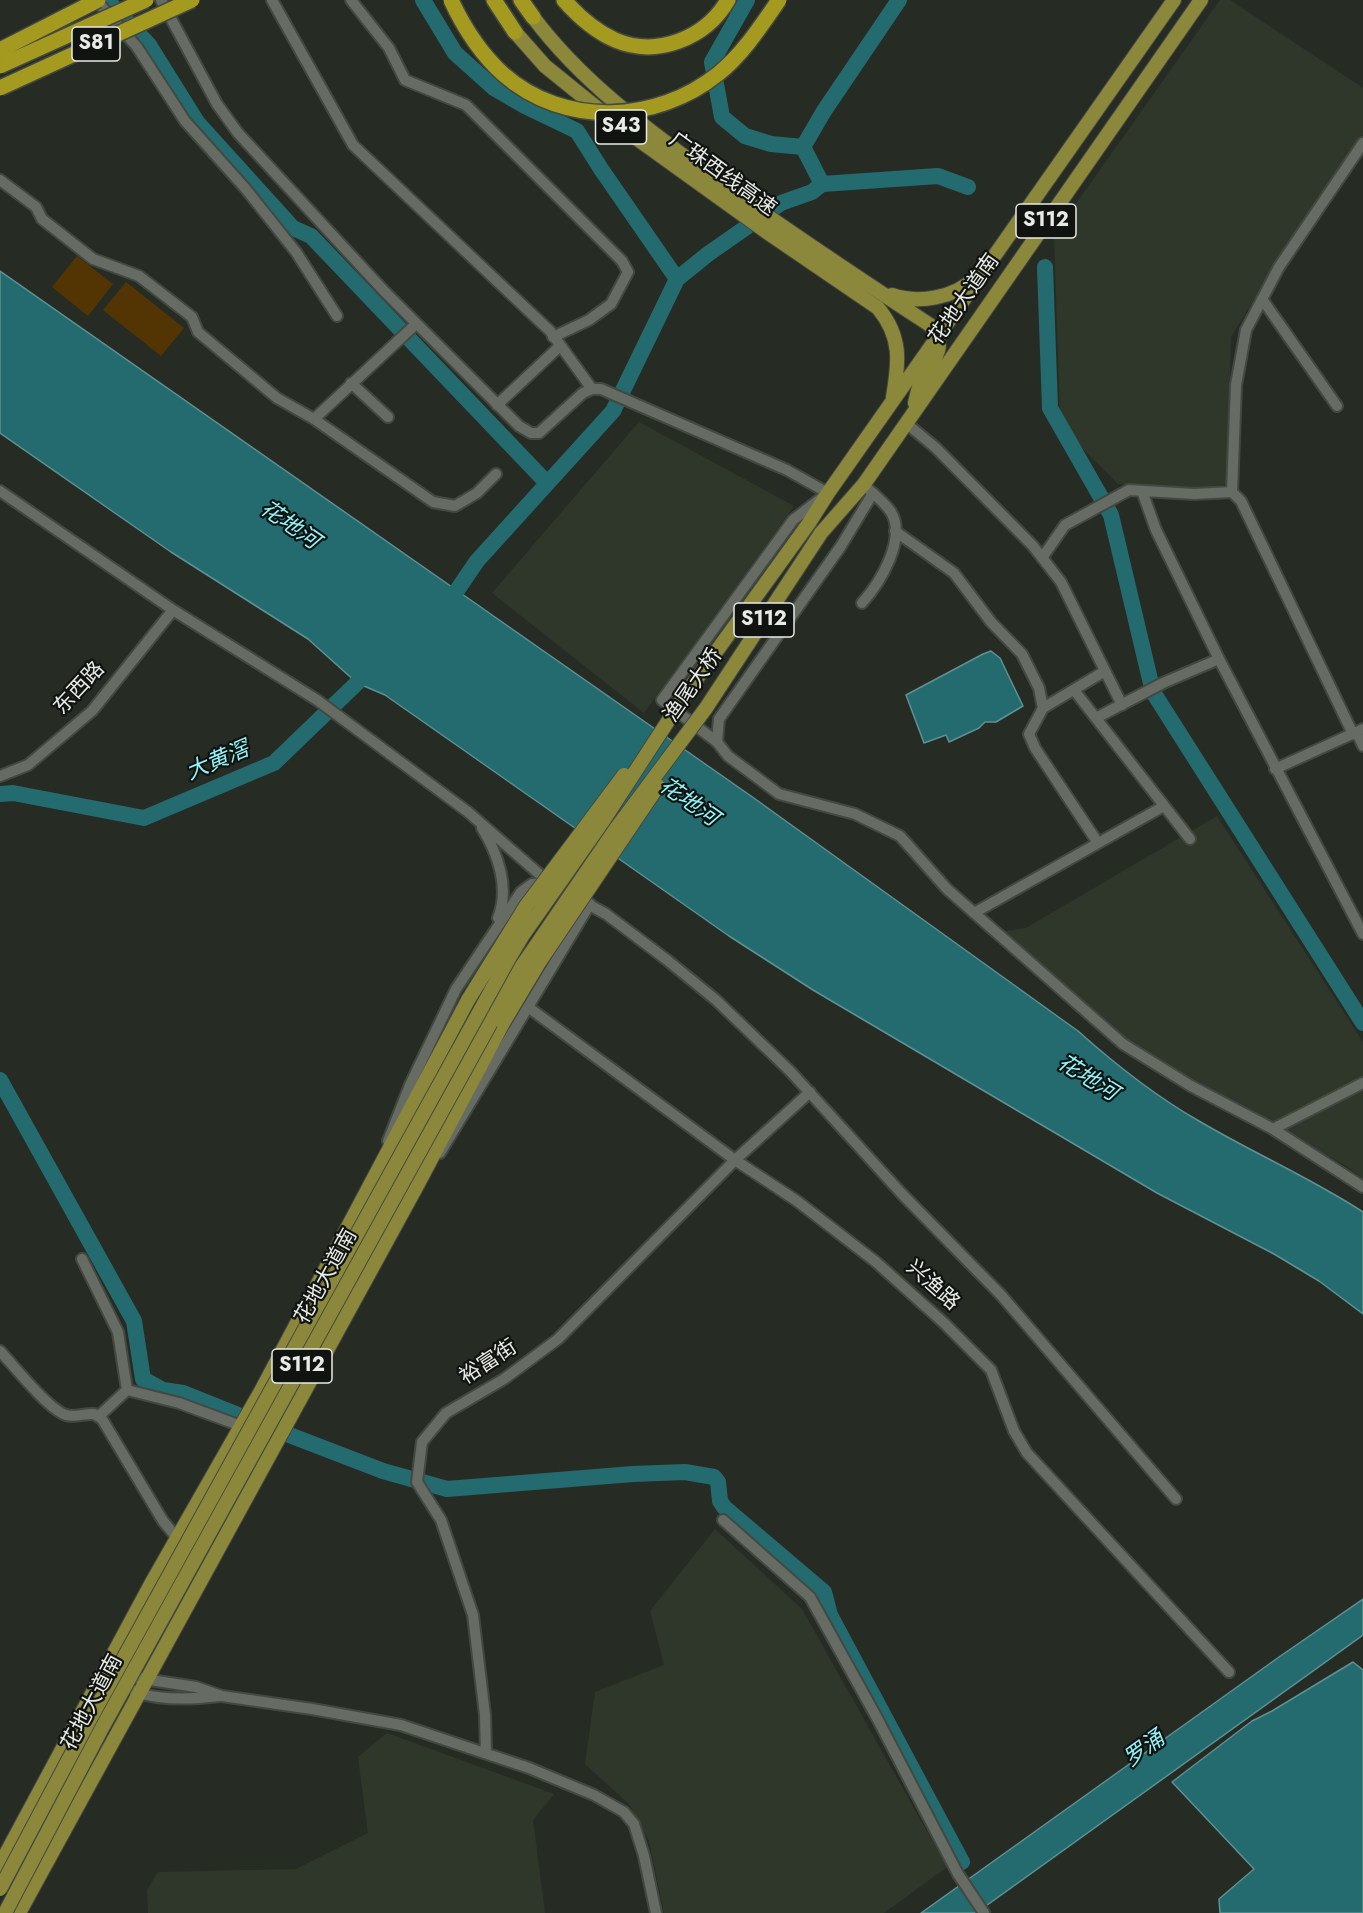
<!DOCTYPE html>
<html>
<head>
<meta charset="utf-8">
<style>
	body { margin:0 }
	canvas { display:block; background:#262b24 }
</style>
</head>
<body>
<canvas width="1363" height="1913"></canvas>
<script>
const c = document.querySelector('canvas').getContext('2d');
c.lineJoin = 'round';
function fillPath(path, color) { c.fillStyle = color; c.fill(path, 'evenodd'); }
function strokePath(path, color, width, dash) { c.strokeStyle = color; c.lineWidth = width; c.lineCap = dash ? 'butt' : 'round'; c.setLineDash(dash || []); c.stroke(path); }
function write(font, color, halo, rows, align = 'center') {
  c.font = font + ' Jost,"Noto Sans SC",sans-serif'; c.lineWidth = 4.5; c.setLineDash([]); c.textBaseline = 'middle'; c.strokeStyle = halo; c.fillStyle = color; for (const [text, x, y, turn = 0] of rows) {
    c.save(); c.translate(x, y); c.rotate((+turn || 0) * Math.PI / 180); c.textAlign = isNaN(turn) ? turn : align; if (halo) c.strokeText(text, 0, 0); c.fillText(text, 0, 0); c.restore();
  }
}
const built = new Path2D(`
	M1220 0H1230L1363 88V135L1288 244 1231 337 1227 484 1197 488 1118 484 1074 440 1060 415 1054 235Z
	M639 422 794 506 644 713 492 593Z
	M1217 816 1363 1042V1179L1348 1167 1123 1039 1004 931 1026 928Z
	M715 1529 802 1609 947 1867 884 1913H664L649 1841 629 1804 585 1764 595 1692 664 1665 650 1611Z
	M387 1733 554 1794 533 1820 545 1913H148L147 1890 158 1872 296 1869 368 1833 358 1757Z`);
const green = new Path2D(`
	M77 256 113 284 88 316 52 287Z
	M126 282 184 328 161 356 103 310Z`);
const water = new Path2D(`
	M0 271 751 796 1078 1031C1116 1065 1155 1096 1199 1121 1253 1153 1311 1178 1363 1212V1314L1319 1281 1274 1254 1157 1193 813 990 729 936 385 695 357 683 308 639 171 552 0 433Z
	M991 651 1000 658 1023 706 996 722H985L979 728 949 742 946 735 924 743 906 695 983 654Z
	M1363 1599V1635L976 1913H921L1279 1657Z
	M1353 1662 1363 1670V1913H1220L1219 1899 1254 1869 1172 1782 1252 1721 1272 1711Z`);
const river = new Path2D(`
	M107 0 149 45 197 122 293 228 311 236 547 483
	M423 0 455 53 494 88 525 106 577 131 601 169 677 279
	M747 0 712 62 722 117 745 136 771 144 803 147 822 184
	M803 147 824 111 899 0
	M1045 267 1050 408 1111 515 1153 692 1363 1023
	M445 608 477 561 613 411 677 279 708 254 781 203 812 192 822 184 938 176 968 187
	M0 794 13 793 144 818 274 763 357 683 368 666
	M0 1080 134 1321 143 1379 163 1390 183 1393 238 1415
	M253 1421 383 1471 447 1489 633 1474 685 1472 714 1477 718 1482 720 1501 724 1507 824 1592 830 1615 962 1862`);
const minor = new Path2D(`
	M96 0 137 47 185 121 245 188 296 252 337 316
	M161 0 217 104 238 133 385 292 519 426 531 433H539L583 393 592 389H601L787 470 828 493 793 520 662 700 717 742
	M272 0 353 145 550 331 592 389
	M351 0 389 48 405 80 466 105 622 261 628 272 611 304 589 320 553 337
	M0 180 36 207 42 219 93 259 139 276 192 317 198 332 277 398 314 419 433 502 455 506 477 493 496 474
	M1262 299 1337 406
	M351 383 388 417
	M497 405 560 346
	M314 419 416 324
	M906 423 936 448 1033 546 1061 582 1122 705
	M0 491 173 610 317 700 468 812 538 873 560 889 606 914 667 960 716 1000 790 1071 902 1194 1001 1295 1176 1499
	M1142 491 1156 530 1219 659 1363 934
	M1232 492 1236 385 1246 330 1279 267 1363 143
	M873 493 841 546 719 719 717 742 728 756 779 794 855 814 900 836 947 889 1123 1044 1191 1086 1273 1129 1363 1187
	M895 531 954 573 991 622 1022 654 1039 688 1043 708
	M1042 558 1065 525 1129 490 1194 494 1232 492 1241 501 1352 732 1359 737 1363 746
	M862 603C880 583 907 539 891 512 885 503 875 495 867 488
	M1074 690 1190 839
	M1096 718 1163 683 1219 659
	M1275 769 1363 729
	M0 776 28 765 92 711 173 610
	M482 828C498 854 510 888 498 918
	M1098 843 1035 748 1029 734 1043 708 1105 671
	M974 913 1164 806
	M528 1007 735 1160 797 1201 876 1262 944 1323 991 1370 1014 1431 1027 1453 1229 1672
	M1273 1129 1363 1083
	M388 1141 410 1085 456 989 521 892 532 884 546 883
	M440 1153 590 904
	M82 1259 118 1332 127 1390
	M0 1351C14 1366 48 1409 66 1415 75 1418 85 1413 94 1414L102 1419 163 1521 173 1533 185 1541
	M99 1416 127 1390 179 1403 241 1426
	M723 1520 810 1597 877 1718 958 1874 984 1913
	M124 1676 196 1687 222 1696 312 1709 401 1725 529 1768 594 1795 624 1812 634 1824 644 1856 656 1913
	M119 1682C125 1685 132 1691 139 1693 164 1701 195 1699 220 1696
	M486 1753 485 1715 473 1615 441 1520 417 1482 422 1442 446 1413 504 1379 558 1339 735 1160 810 1092`);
const major = new Path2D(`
	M533 17C581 81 644 127 708 174 780 226 855 276 930 325 949 348 933 359 922 380 918 387 917 396 915 403
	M515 32 545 66 618 125 771 235 878 308C902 337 899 362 893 397
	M892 295C919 304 954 298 975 278
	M687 692 809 523 828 493 1174 0
	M706 708 821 533 864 484 1201 0
	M0 1865 151 1584 261 1391 468 1000
	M19 1913 418 1184 503 1023`);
const highway = new Path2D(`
	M494 0 515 32
	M521 0 533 17
	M564 0C578 16 595 31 615 40 657 58 706 38 728 0`);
const majorBridge = new Path2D(`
	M468 1000 526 906 624 775
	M503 1023 540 961 658 786
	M0 1889 89 1721 508 960 523 935 603 821 687 692
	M5 1913 102 1728 522 966 615 830 706 708`);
const highwayBridge = new Path2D(`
	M451 0C464 28 480 53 503 74 564 128 657 123 718 74 743 54 761 26 779 0
	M0 50 98 0
	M0 66 146 0
	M0 88 192 0`);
const shields = [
	[96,44,48],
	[621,127,51],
	[1046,221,60],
	[764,620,60],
	[302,1366,60]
];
const shieldNames = [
	["S81",96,44],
	["S43",621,127],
	["S112",1046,221],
	["S112",764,620],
	["S112",302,1366]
];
const streetNames = [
	["广珠西线高速",722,175,36],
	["花地大道南",965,300,-55],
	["渔尾大桥",694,686,-55],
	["东西路",80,689,-47],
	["花地大道南",327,1277,-61],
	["兴渔路",932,1286,42],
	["裕富街",489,1363,-33],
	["花地大道南",93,1703,-62]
];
const waterNames = [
	["花地河",289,526,35],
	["大黄滘",218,762,-23],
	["花地河",688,803,35],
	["花地河",1087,1079,32],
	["罗涌",1145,1750,-36]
];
fillPath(built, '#2f372b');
fillPath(green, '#533503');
fillPath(water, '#246b6f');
strokePath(water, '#5e9193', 1.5);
strokePath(river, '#246b6f', 16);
strokePath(minor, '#434841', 14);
strokePath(major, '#434841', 16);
strokePath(highway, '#434841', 18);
strokePath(minor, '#666c64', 10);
strokePath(major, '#8b883b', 14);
strokePath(highway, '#a49a1f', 15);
strokePath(majorBridge, '#434841', 16, []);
strokePath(highwayBridge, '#434841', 18, []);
strokePath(majorBridge, '#8b883b', 14);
strokePath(highwayBridge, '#a49a1f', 15);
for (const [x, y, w] of shields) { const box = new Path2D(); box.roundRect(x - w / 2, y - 17, w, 34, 4.5); c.fillStyle = '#101310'; c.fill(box); strokePath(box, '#e7ebe6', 1.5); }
write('bold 20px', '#e7ebe6', null, shieldNames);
write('21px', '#e7ebe6', '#101310', streetNames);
write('italic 22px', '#92f4fa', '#101310', waterNames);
</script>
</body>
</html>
